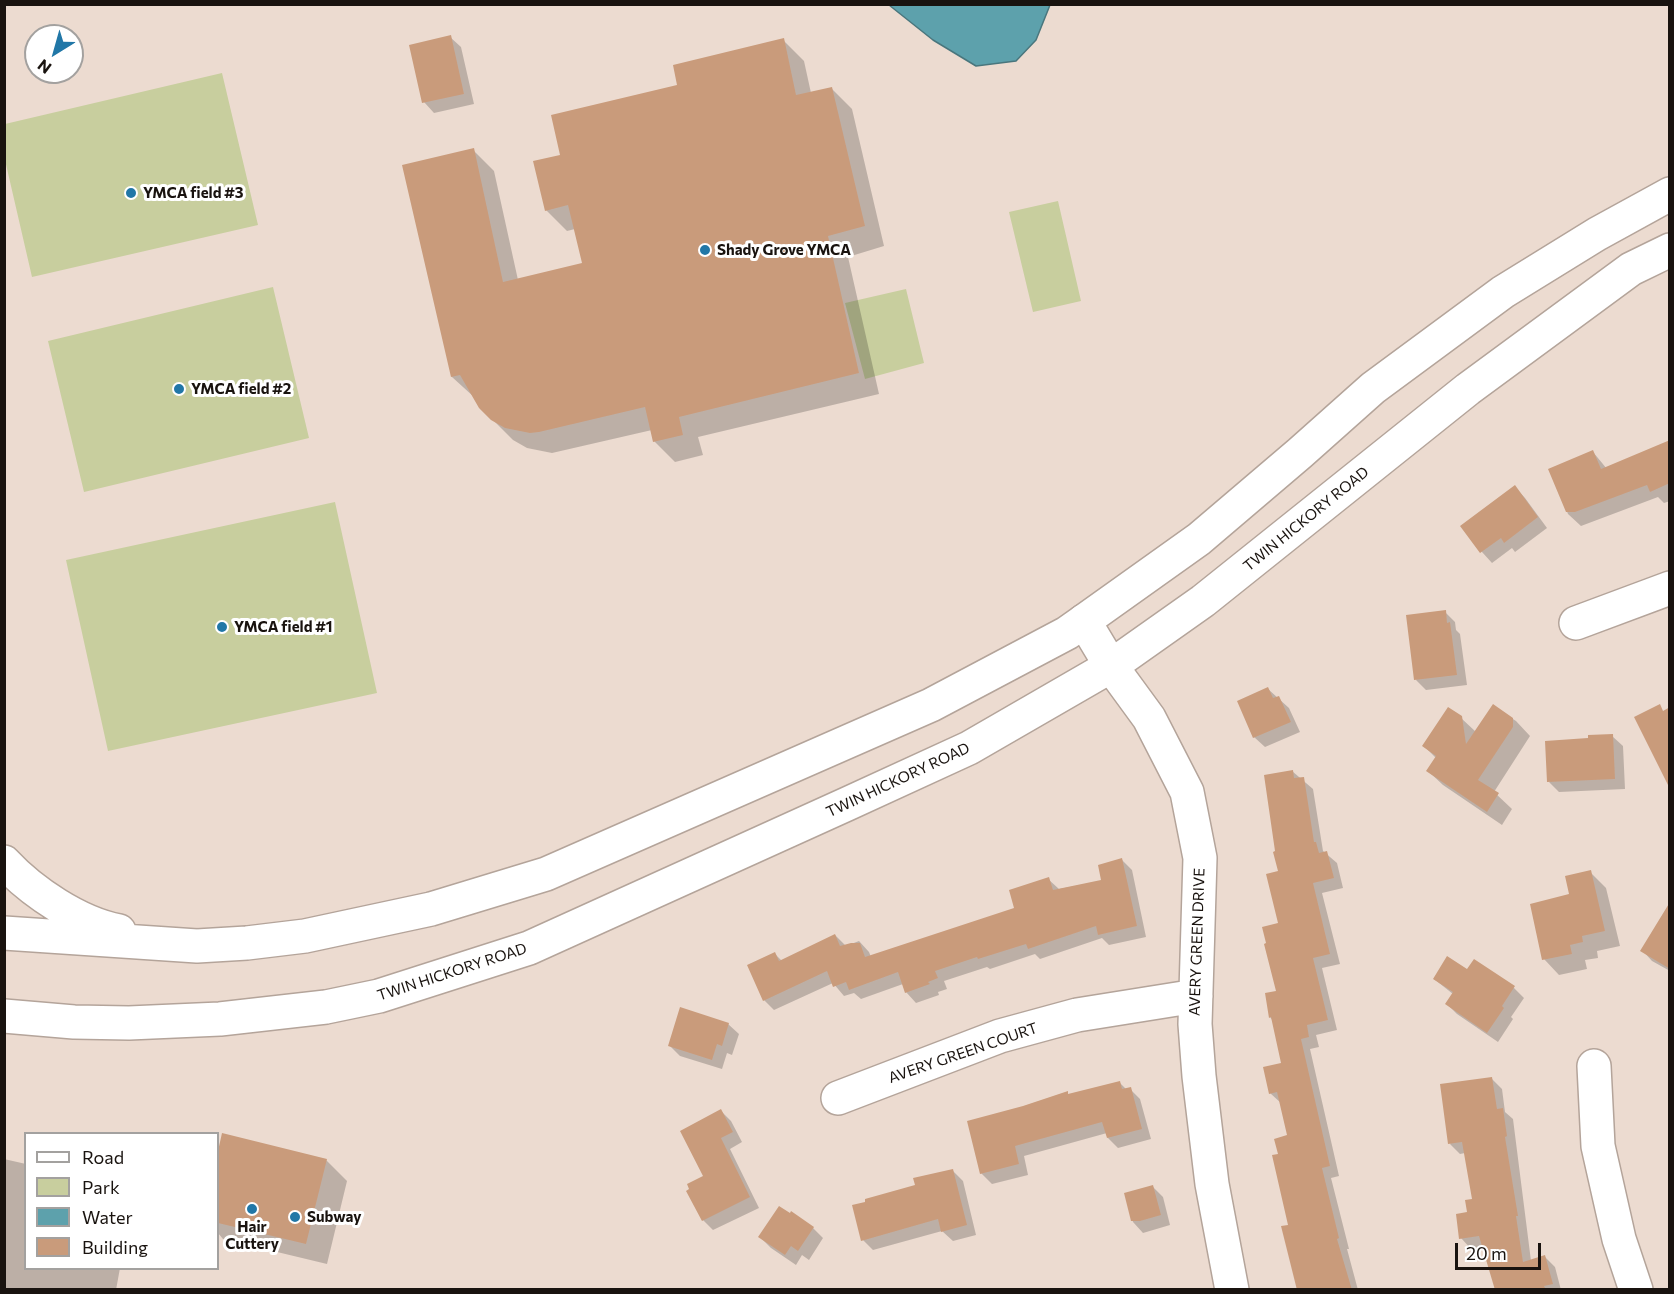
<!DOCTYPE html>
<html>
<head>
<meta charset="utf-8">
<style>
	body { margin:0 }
	#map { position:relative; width:1674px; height:1294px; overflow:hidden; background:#ecdbd0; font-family:Commissioner,sans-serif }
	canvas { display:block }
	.frame { position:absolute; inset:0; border:6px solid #19130f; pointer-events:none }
	.legend { position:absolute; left:24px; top:1132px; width:195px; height:138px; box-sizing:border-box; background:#fff; border:2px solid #a3a19f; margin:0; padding:8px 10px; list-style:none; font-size:18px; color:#19130f }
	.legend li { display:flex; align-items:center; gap:12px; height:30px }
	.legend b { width:30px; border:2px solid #a3a19f }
	.north { position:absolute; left:24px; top:24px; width:60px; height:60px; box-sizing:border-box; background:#fff; border:2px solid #a3a19f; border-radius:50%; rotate:217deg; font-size:16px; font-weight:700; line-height:24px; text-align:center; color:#19130f }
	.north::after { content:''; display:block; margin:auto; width:21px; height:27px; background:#2177a7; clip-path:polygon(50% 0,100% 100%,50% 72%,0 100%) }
	.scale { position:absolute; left:1455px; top:1243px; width:86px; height:27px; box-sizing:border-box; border:3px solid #19130f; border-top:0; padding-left:8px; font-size:18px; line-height:21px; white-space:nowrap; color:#19130f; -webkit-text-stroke:4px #fff; paint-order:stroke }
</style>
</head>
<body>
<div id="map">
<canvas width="1674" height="1294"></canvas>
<div class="frame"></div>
<ul class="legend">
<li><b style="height:8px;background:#fff"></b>Road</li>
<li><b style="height:16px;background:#c8ce9e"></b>Park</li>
<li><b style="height:16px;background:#5da1ac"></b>Water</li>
<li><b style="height:16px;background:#c99b7b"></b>Building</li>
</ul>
<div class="north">N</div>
<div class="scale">20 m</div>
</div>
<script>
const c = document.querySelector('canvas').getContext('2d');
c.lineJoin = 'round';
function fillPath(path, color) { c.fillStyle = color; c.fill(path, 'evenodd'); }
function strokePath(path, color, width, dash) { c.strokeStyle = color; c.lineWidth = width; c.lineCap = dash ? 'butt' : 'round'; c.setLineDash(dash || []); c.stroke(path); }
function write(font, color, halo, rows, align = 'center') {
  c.font = font + ' Commissioner,sans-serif'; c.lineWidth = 6; c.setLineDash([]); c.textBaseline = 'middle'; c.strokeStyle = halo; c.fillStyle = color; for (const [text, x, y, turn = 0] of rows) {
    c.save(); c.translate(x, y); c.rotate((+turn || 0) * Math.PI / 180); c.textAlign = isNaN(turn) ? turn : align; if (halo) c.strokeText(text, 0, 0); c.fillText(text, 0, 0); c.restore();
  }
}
const green = new Path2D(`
	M222 73 258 225 32 277 5 160V124Z
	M1058 201 1081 301 1033 312 1009 212Z
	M273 287 309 438 84 492 48 341Z
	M906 289 924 363 865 379 845 303Z
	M335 502 377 693 108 751 66 560Z`);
const water = new Path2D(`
	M889 5H1050L1036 40 1016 61 976 66 933 40Z`);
const shadow = new Path2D(`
	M450 37 461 47 474 104 434 113 424 102Z
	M783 40 804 61 811 93 832 89 852 109 884 246 848 257 879 394 698 437 703 455 675 462 654 441 652 430 552 453 527 448 513 440 480 407 474 397 452 377 473 150 494 171 518 280 584 264 575 229 567 231 546 210 562 156 679 86Z
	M1670 443V501L1664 503 1658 497 1581 526 1568 514 1550 469 1593 452 1607 469Z
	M1515 487 1525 498 1547 528 1515 552 1512 548 1492 563 1482 552 1462 526Z
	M1445 612 1455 622 1456 630 1460 634 1467 685 1426 690 1416 680Z
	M1268 689 1289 708 1300 732 1265 747 1254 737Z
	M1493 706 1516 721 1530 736 1494 792 1512 809 1502 825 1443 785 1428 771 1436 758 1424 746 1461 718 1476 732Z
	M1612 736 1623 746 1625 789 1559 792 1549 782Z
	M1292 771 1313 789 1323 851 1337 863 1343 888 1322 893 1340 964 1322 968 1337 1030 1316 1035 1319 1047 1310 1049 1339 1176 1331 1178 1349 1249H1347L1358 1290H1300L1279 1155 1289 1137 1282 1104 1270 1093 1283 1064 1273 1021 1270 1017 1267 994 1278 992 1280 872Z
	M1122 860 1132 870 1146 937 1109 945 1102 938 1040 959 1035 954 990 969 987 967 944 981 947 989 938 992 939 995 916 1003 906 992 903 984 861 999 854 993 844 996 833 983 774 1010 764 1000 775 954 782 961 835 935 846 946 859 941 869 952 871 957 1016 909 1048 879 1059 889 1102 881Z
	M1590 872 1606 888 1620 946 1597 951 1598 958 1585 960 1587 969 1559 975 1544 959 1570 896Z
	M1670 914V971L1652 961 1642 950Z
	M1468 971 1514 988 1524 998 1511 1017 1513 1019 1498 1042 1457 1014 1447 1004 1453 994 1434 979Z
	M728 1024 739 1034 732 1055 727 1053 722 1069 680 1056 670 1046Z
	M1492 1079 1502 1089 1505 1112 1513 1119 1531 1261 1545 1257 1555 1267 1561 1290H1496L1484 1246 1471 1249 1461 1238 1473 1200 1465 1153 1460 1154 1450 1144Z
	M1120 1083 1127 1090 1130 1089 1140 1099 1151 1139 1118 1148 1108 1138 1107 1133 1024 1156 1028 1175 992 1184 981 1173 1067 1093 1070 1096Z
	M721 1111 731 1121 742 1142 730 1149 759 1208 713 1230 703 1220 705 1177Z
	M223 1135 326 1160 347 1181 327 1264 223 1239 218 1233V1158Z
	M4 1159 26 1164V1268H120L116 1290H4Z
	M952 1170 963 1181 976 1235 953 1241 942 1231 873 1250 863 1240 917 1186Z
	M1153 1187 1163 1197 1170 1225 1143 1233 1133 1222 1125 1194Z
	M813 1228 823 1238 809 1260 802 1255 796 1265 771 1248 760 1237Z`);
const building = new Path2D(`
	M451 35 464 94 422 103 409 45Z
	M784 38 796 95 832 87 865 226 828 236 859 373 679 417 683 435 653 442 645 407 539 432 530 433 505 428 491 420 479 408 460 375 451 377 402 165 474 148 503 282 582 263 568 205 545 211 533 161 560 155 551 115 677 85 673 65Z
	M1670 440V483L1650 492 1647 485 1575 512H1566L1548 469 1593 450 1601 469Z
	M1515 485 1538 517 1504 543 1501 538 1480 553 1460 526Z
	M1446 610 1447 623 1450 622 1457 675 1414 680 1406 615Z
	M1268 687 1273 698 1279 696 1291 722 1253 738 1237 701Z
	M1493 704 1513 718V727L1478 780 1499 793 1487 812 1426 771 1436 756 1422 746 1448 707 1462 716 1466 744Z
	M1660 704 1663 711 1670 707V789L1634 717Z
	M1613 734 1615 779 1547 782 1545 741 1588 738V735Z
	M1293 770 1294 778 1304 777 1314 842H1316L1319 853 1327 851 1334 878 1313 883 1330 954 1313 958 1328 1020 1307 1025 1309 1037 1301 1039 1330 1166 1322 1168 1339 1238 1337 1239 1352 1290H1297L1281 1226 1288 1225 1272 1155 1278 1154 1274 1139 1287 1135 1277 1092 1269 1094 1263 1067 1281 1063 1271 1017 1269 1018 1265 993 1276 991 1264 944 1266 943 1262 927 1278 923 1266 874 1278 871 1273 852 1275 851 1264 775Z
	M1122 858 1137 926 1098 935 1096 926 1028 949 1026 944 978 959 977 957 935 971 938 978 928 982 930 984 905 993 898 972 849 990 846 982 833 987 827 971 763 1001 747 965 775 952 779 961 835 934 840 946 851 943H860L865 957 1014 908 1009 890 1049 877 1053 890 1101 880 1098 865Z
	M1591 870 1605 931 1582 936 1583 942 1570 945 1572 954 1542 960 1530 904 1569 894 1565 876Z
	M1670 902V969L1640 951Z
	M1447 956 1467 969 1474 959 1515 986 1502 1006 1504 1008 1487 1033 1445 1004 1453 992 1433 979Z
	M680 1007 729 1023 722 1046 717 1044 712 1060 668 1046Z
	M1492 1077 1497 1109 1503 1108 1507 1136 1505 1137 1518 1216H1516L1523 1262 1545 1255 1553 1284 1544 1286 1546 1290H1495L1479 1236 1459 1239 1456 1214 1467 1212 1465 1200 1472 1199 1462 1142 1448 1144 1440 1084Z
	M1120 1081 1122 1089 1131 1087 1142 1129 1107 1138 1102 1122 1015 1146 1019 1164 980 1174 967 1121 1023 1106 1068 1091V1094Z
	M721 1109 733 1132 721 1138 750 1197 702 1221 686 1191 689 1189 687 1184 703 1176 680 1131Z
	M222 1133 327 1159 306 1244 218 1223V1151Z
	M953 1169 967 1225 941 1232 938 1219 861 1241 852 1205 865 1202V1199L915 1185 913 1178Z
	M1153 1185 1161 1215 1140 1221H1131L1124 1193Z
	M779 1206 790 1213 791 1211 814 1227 798 1251 791 1246 785 1255 758 1237Z`);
const minor = new Path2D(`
	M1084 621 1111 666 1149 718 1187 792 1200 858 1195 1024 1199 1076 1212 1184 1232 1290
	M1576 623 1670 588
	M1594 1066 1598 1146 1619 1239 1636 1290
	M838 1098 1000 1036 1077 1015 1196 996`);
const major = new Path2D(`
	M4 862C32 892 78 923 119 931
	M4 933 197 946 247 943 305 936 431 909 546 874 931 705 1067 633 1084 621 1199 539 1300 453 1373 388 1503 292 1597 234 1670 194
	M4 1016 74 1022 129 1023 220 1019 326 1007 379 996 529 948 847 804 969 748 1111 666 1203 601 1468 389 1631 269 1670 250`);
const markers = [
	[131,193,6,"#2177a7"],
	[705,250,6,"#2177a7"],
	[179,389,6,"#2177a7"],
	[222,627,6,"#2177a7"],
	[252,1209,6,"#2177a7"],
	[295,1217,6,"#2177a7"]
];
const poiNames = [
	["YMCA field #3",143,193],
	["Shady Grove YMCA",717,250],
	["YMCA field #2",191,389],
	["YMCA field #1",234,627],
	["Subway",307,1217],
	["Hair",252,1227,"center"],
	["Cuttery",252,1244,"center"]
];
const streetNames = [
	["TWIN HICKORY ROAD",1306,519,-39],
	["TWIN HICKORY ROAD",898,780,-25],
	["AVERY GREEN DRIVE",1197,942,-88],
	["TWIN HICKORY ROAD",452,972,-18],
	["AVERY GREEN COURT",963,1053,-19]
];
fillPath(green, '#c8ce9e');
fillPath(water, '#5da1ac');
strokePath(water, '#49767d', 1.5);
fillPath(shadow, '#0003');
fillPath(building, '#c99b7b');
strokePath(minor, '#b4a49a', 36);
strokePath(major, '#b4a49a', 36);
strokePath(minor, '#fff', 33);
strokePath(major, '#fff', 33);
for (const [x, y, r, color] of markers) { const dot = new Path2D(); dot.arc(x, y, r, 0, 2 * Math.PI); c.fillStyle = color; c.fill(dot); strokePath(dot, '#fff', 2); }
write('bold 15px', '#19130f', '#fff', poiNames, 'left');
write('15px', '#19130f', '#fff', streetNames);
</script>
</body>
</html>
